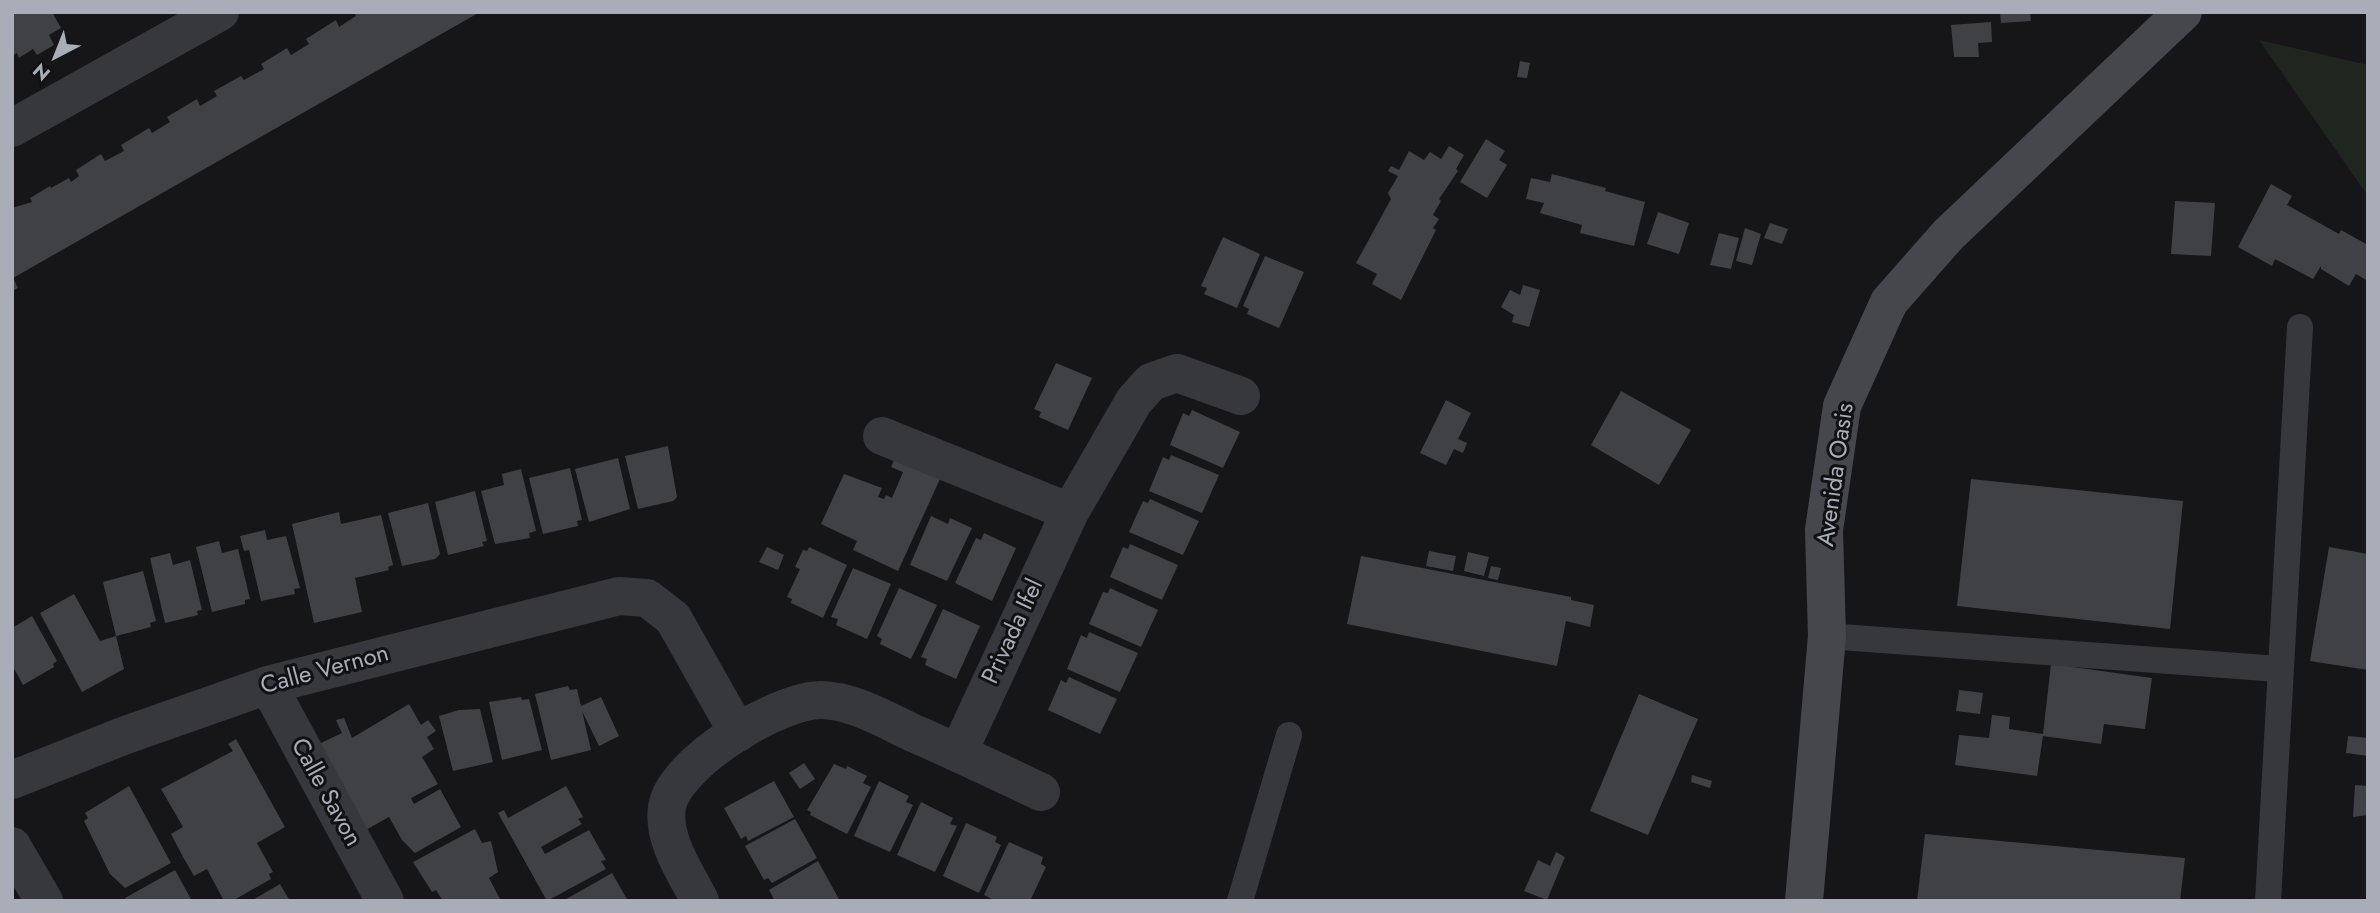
<!DOCTYPE html>
<html>
<head>
<meta charset="utf-8">
<style>
	body { margin:0 }
	#map { position:relative; width:2380px; height:913px; overflow:hidden; background:#161618; font-family:Jost,sans-serif }
	canvas { display:block }
	.frame { position:absolute; inset:0; border:14px solid #a8adb8; pointer-events:none }
	.north { position:absolute; left:21px; top:21px; width:70px; height:70px; -webkit-text-stroke:5px #111113; paint-order:stroke; rotate:222deg; font-size:19px; font-weight:700; line-height:28px; text-align:center; color:#a8adb8 }
	.north::after { content:''; display:block; margin:auto; width:24px; height:32px; background:#a8adb8; clip-path:polygon(50% 0,100% 100%,50% 72%,0 100%) }
</style>
</head>
<body>
<div id="map">
<canvas width="2380" height="913"></canvas>
<div class="frame"></div>
<div class="north">N</div>
</div>
<script>
const c = document.querySelector('canvas').getContext('2d');
c.lineJoin = 'round';
function fillPath(path, color) { c.fillStyle = color; c.fill(path, 'evenodd'); }
function strokePath(path, color, width, dash) { c.strokeStyle = color; c.lineWidth = width; c.lineCap = dash ? 'butt' : 'round'; c.setLineDash(dash || []); c.stroke(path); }
function write(font, color, halo, rows, align = 'center') {
  c.font = font + ' Jost,sans-serif'; c.lineWidth = 6; c.setLineDash([]); c.textBaseline = 'middle'; c.strokeStyle = halo; c.fillStyle = color; for (const [text, x, y, turn = 0] of rows) {
    c.save(); c.translate(x, y); c.rotate((+turn || 0) * Math.PI / 180); c.textAlign = isNaN(turn) ? turn : align; if (halo) c.strokeText(text, 0, 0); c.fillText(text, 0, 0); c.restore();
  }
}
const green = new Path2D(`
	M2259 40 2368 65V196Z`);
const building = new Path2D(`
	M12 12H52L61 28 49 35 54 45 37 55 33 49 19 58 17 53 12 56Z
	M354 12H480L13 278 18 288 12 291V208L32 202 30 198 50 186 51 188 69 178 71 182 79 176 76 170 101 154 105 161 124 151 121 145 149 128 152 133 170 122 167 117 197 99 200 106 217 96 214 91 241 76 244 80 264 69 261 64 287 48 291 55 309 44 306 39 336 20 339 27 356 16Z
	M2000 12H2030L2031 21 2001 23Z
	M1991 22 1992 42 1978 43 1979 57H1954L1951 25Z
	M1520 61 1530 63 1527 78 1517 77Z
	M1486 139 1505 151 1499 160 1507 165 1487 198 1460 182Z
	M1449 146 1464 155 1456 169 1458 171 1439 199 1441 201 1433 215 1439 219 1433 228 1436 230 1401 300 1372 284 1377 274 1356 263 1391 199 1388 193 1398 176 1388 171 1391 166 1399 170 1409 151 1424 160 1430 152 1441 159Z
	M1552 174 1606 188 1605 191 1645 202 1634 246 1580 233 1582 225 1540 213 1544 203 1526 199 1531 178 1550 182Z
	M2271 184 2292 196 2287 205 2339 234 2341 230 2368 245V281L2356 274 2349 286 2321 269V266L2313 279 2275 259 2272 266 2238 247Z
	M2175 201 2215 203 2211 256 2171 254Z
	M1658 212 1689 223 1679 254 1647 244Z
	M1770 223 1788 229 1782 244 1764 238Z
	M1745 228 1761 234 1752 265 1736 261Z
	M1719 233 1739 238 1731 269 1710 265Z
	M1223 237 1260 254 1237 308 1204 294 1207 288 1201 286Z
	M1265 256 1304 272 1279 328 1247 314 1249 309 1243 306Z
	M1523 285 1540 290 1529 327 1512 322 1514 315 1501 307 1510 290 1520 295Z
	M1056 363 1092 378 1068 430 1039 417 1041 412 1034 409Z
	M1621 391 1691 430 1659 485 1591 445Z
	M1446 400 1471 413 1458 439 1467 443 1463 453 1454 449 1446 465 1420 453Z
	M1192 410 1240 432 1223 468 1170 445 1183 413 1189 416Z
	M668 446 677 497 673 501 638 509 625 456Z
	M1171 455 1219 475 1202 513 1149 491 1163 457 1169 460Z
	M618 458 630 509 589 522 575 469Z
	M895 458 940 479 898 571 853 550 857 541 821 524 844 474 882 488 878 497 884 499 886 495 892 498 903 472 891 467Z
	M570 468 582 520 577 521 578 526 543 534 529 478Z
	M521 469 536 531 529 533 530 538 495 544 481 491 504 485 502 474Z
	M1971 479 2183 501 2170 629 1957 606Z
	M475 491 487 541 482 542 484 546 448 555 435 502Z
	M1150 499 1199 521 1183 555 1129 532 1143 501 1148 503Z
	M428 503 440 554 435 559 402 566 388 513Z
	M339 512 341 524 381 515 393 565 388 567 389 570 355 578 362 612 314 623 292 524Z
	M931 516 948 524 950 518 972 528 947 581 910 565Z
	M265 530 267 540 286 536 300 588 294 589 295 594 261 601 249 550 244 551 240 536Z
	M984 533 1016 548 992 601 955 583 976 538 981 540Z
	M219 541 222 553 238 549 250 599 245 600V604L212 612 196 547Z
	M1130 544 1178 565 1162 600 1110 577 1123 547 1128 549Z
	M767 547 784 555 778 570 759 562Z
	M809 547 847 565 823 618 791 603 792 599 787 597 800 569 795 567 803 550 807 551Z
	M2329 547 2368 554V670L2310 661Z
	M1429 551 1456 556 1453 571 1426 566Z
	M1468 552 1489 557 1484 576 1464 571Z
	M170 553 173 565 190 560 202 610 197 611 198 615 165 623 150 558Z
	M1361 556 1571 597V600L1594 605 1590 627 1566 621 1557 666 1347 624Z
	M1491 566 1501 568 1498 580 1488 578Z
	M853 568 891 584 867 639 836 625 838 619 831 617Z
	M143 571 156 621 150 623 151 627 116 636 103 582Z
	M899 588 937 605 911 659 880 644 882 639 877 636Z
	M1110 588 1158 610 1141 647 1089 624 1103 592 1108 593Z
	M74 594 100 641 116 636 124 669 82 692 40 613Z
	M943 609 980 626 956 679 925 665 927 659 921 657Z
	M32 616 57 661 53 664 54 667 23 685 12 665V628Z
	M1089 632 1138 653 1120 692 1067 669 1081 635 1087 638Z
	M2051 664 2152 678 2145 729 2104 724 2101 744 2043 736 2037 776 1955 765 1959 735 1989 738 1992 715 2010 717 2009 729 2043 734Z
	M1069 677 1117 699 1100 734 1048 710 1061 680 1066 683Z
	M568 686 570 690 577 689 581 706 601 697 619 736 599 746 582 711 591 750 551 760 535 694Z
	M1959 690 1983 693 1980 714 1956 711Z
	M1639 694 1698 719 1648 835 1590 811Z
	M521 697 522 700 529 699 542 750 502 760 489 702Z
	M409 704 421 725 428 720 436 731 427 737 434 749 422 757 438 784 411 798 414 804 440 789 461 827 415 853 402 840 389 817 362 832 315 746 342 733 336 720 344 718 352 738Z
	M480 709 493 762 453 771 439 716 459 710Z
	M2348 736 2368 738V756L2346 753Z
	M236 739 285 827 257 843 273 872 269 874 271 879 232 901H224L207 869 194 876 183 857 171 834 183 827 161 789 233 751 228 744Z
	M804 763 815 779 800 789 789 773Z
	M834 764 846 769 847 766 867 776 863 783 871 787 847 834 810 815 811 812 807 810Z
	M1692 775 1712 781 1710 788 1691 782Z
	M774 781 794 817 748 841 746 836 741 839 724 808Z
	M879 781 909 796 906 802 913 805 890 852 854 836Z
	M2355 785 2368 786V815L2353 817Z
	M129 786 171 863 125 888 110 874 84 821 88 818 85 813Z
	M566 786 583 817 578 819 582 824 541 847 545 854 589 830 606 860 601 861 606 869 547 901 498 813 504 810 508 818Z
	M921 802 953 818 950 824 957 826 935 872 897 855Z
	M795 819 817 858 772 883 768 878 764 880 745 846Z
	M966 823 997 837 995 842 1001 845 979 893 943 876Z
	M475 829 482 843 491 841 498 872 489 878 501 901H443L436 890 432 892 413 862Z
	M1925 834 2185 858 2180 901H1917Z
	M1009 842 1043 857 1041 864 1046 867 1030 901H996L984 895Z
	M1556 852 1565 857 1547 900 1524 891 1538 860 1550 866Z
	M818 861 840 901H775L769 890Z
	M175 870 192 901H126L125 898Z
	M612 873 628 901H563Z
	M280 884 290 901H251Z`);
const service = new Path2D(`
	M1827 636 2279 669
	M1240 901 1289 735
	M2268 901 2300 327`);
const minor = new Path2D(`
	M12 128 220 12
	M882 436 1070 512
	M268 685 385 901
	M958 753 1070 512 1134 401 1151 382 1177 373 1241 396
	M12 780 123 736 268 685 619 596 647 598 673 618 738 733
	M12 846 44 901
	M700 901C686 873 662 840 667 807 674 763 779 699 822 700 853 701 884 719 911 732 955 751 998 772 1041 792`);
const secondary = new Path2D(`
	M1804 901 1827 636 1824 530 1842 406 1889 302 1948 235 2183 12`);
const streetNames = [
	["Avenida Oasis",1837,475,-82],
	["Privada Ifel",1014,632,-65],
	["Calle Vernon",325,671,-15],
	["Calle Savon",325,793,61]
];
fillPath(green, '#1e261f');
fillPath(building, '#404145');
strokePath(service, '#37383d', 26);
strokePath(minor, '#37383d', 38);
strokePath(secondary, '#45474d', 38);
write('24px', '#a8adb8', '#111113', streetNames);
</script>
</body>
</html>
